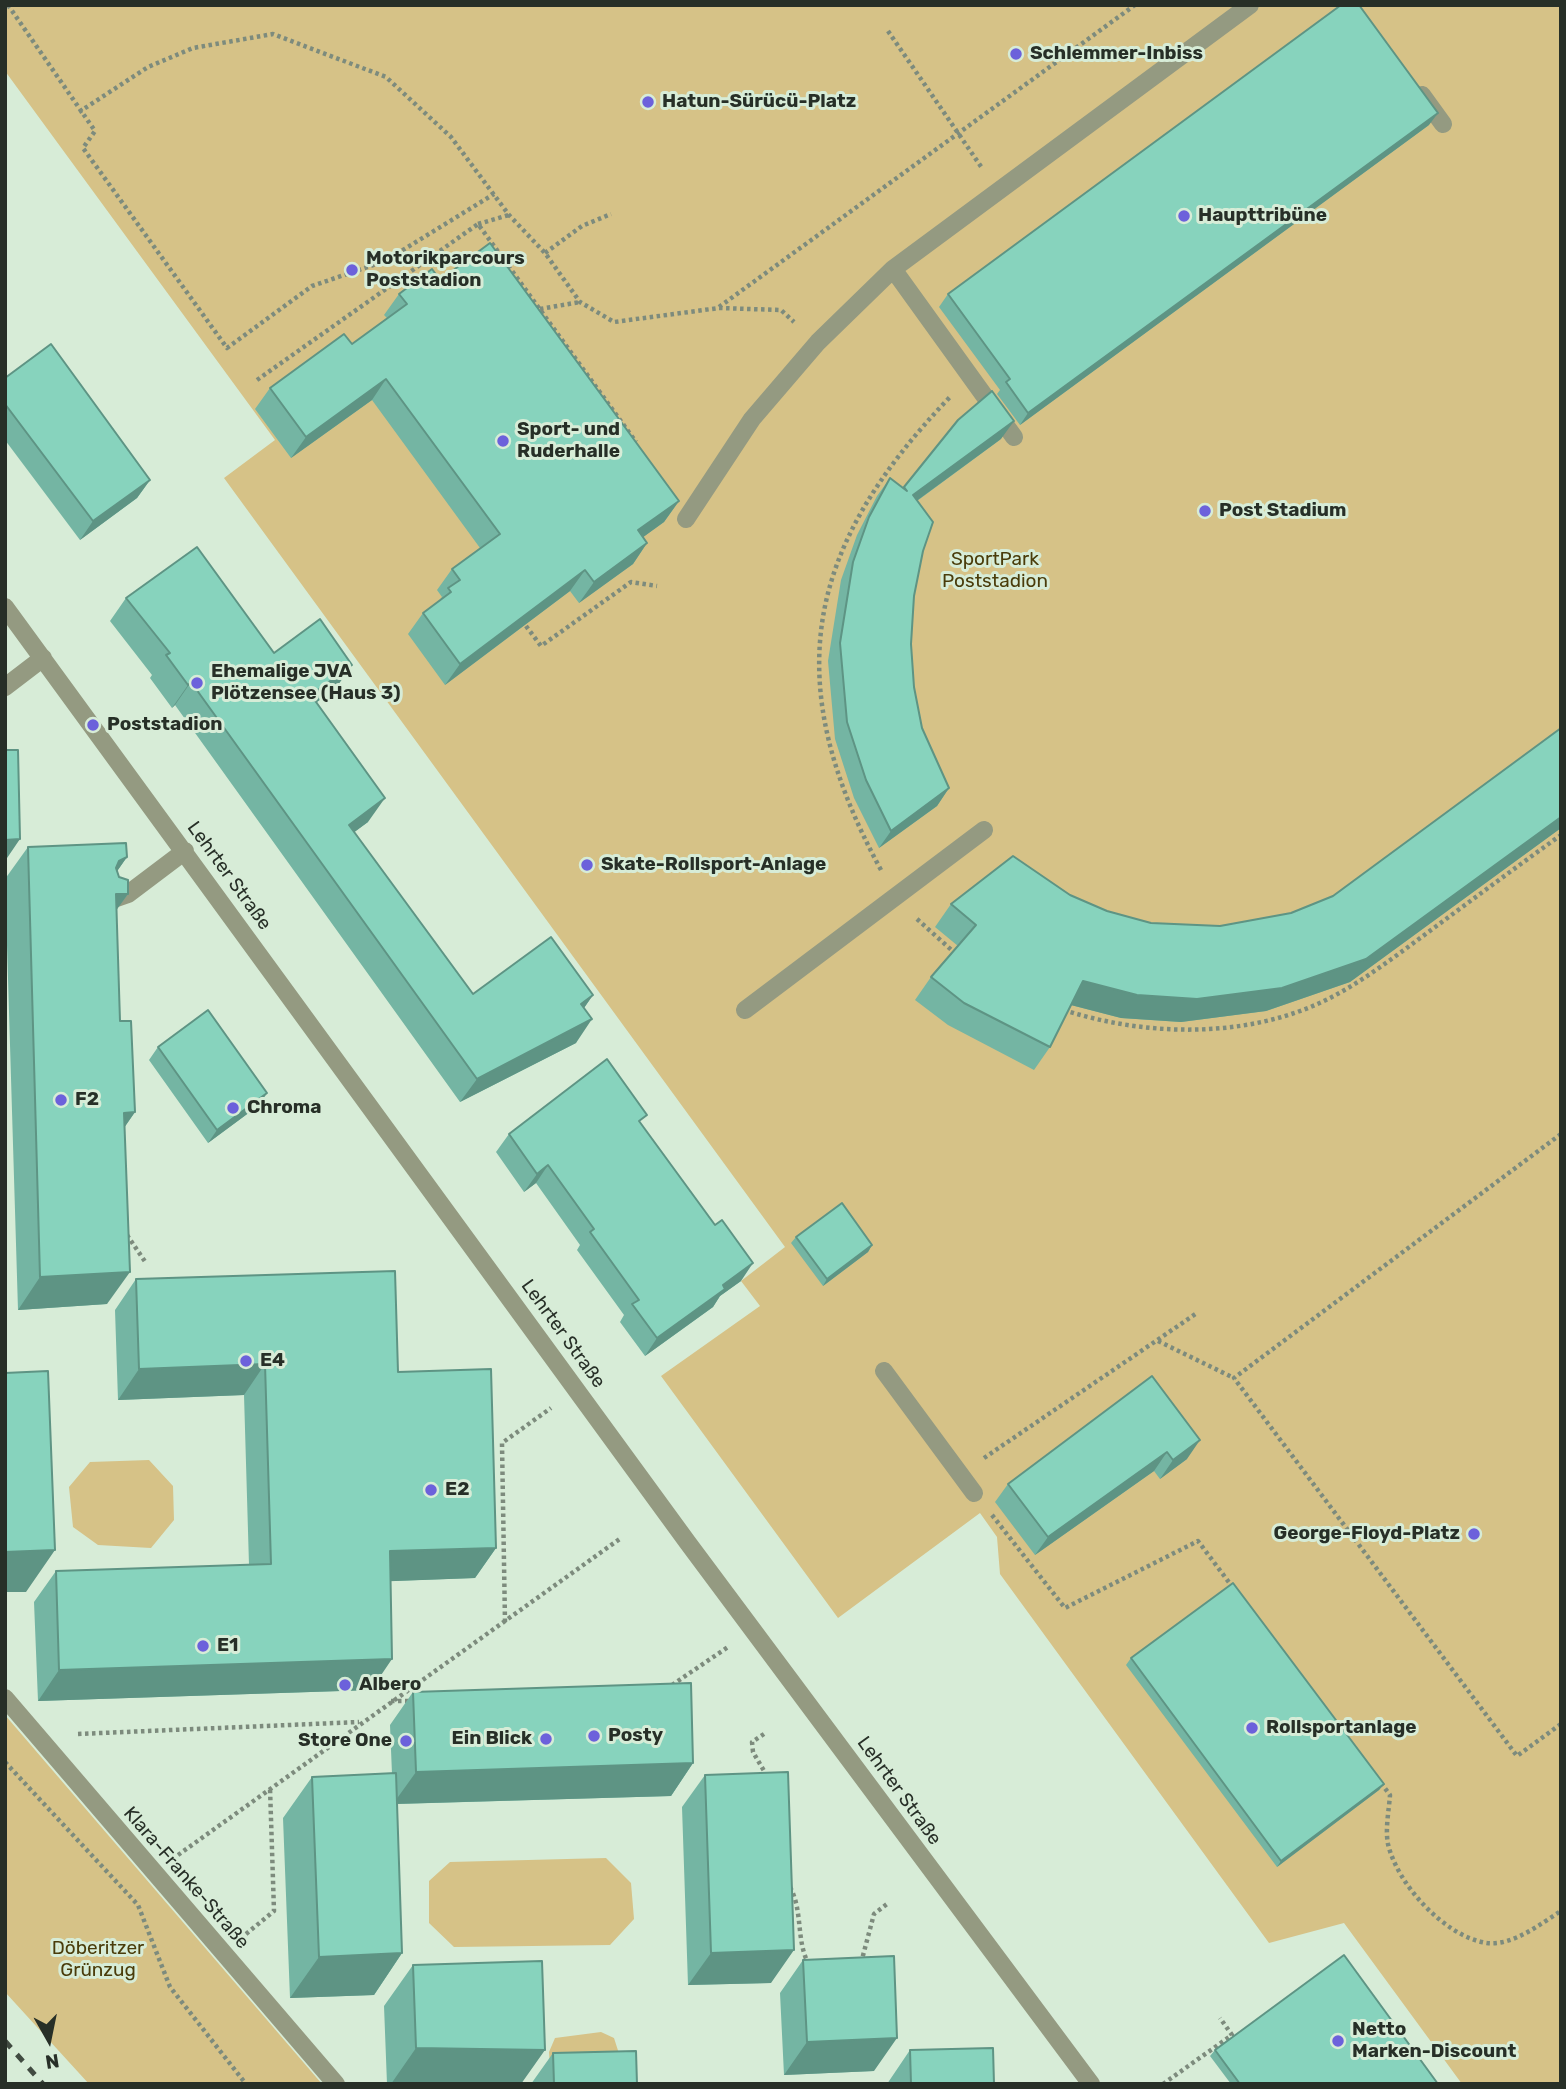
<!DOCTYPE html>
<html>
<head>
<meta charset="utf-8">
<style>
	body { margin:0 }
	#map { position:relative; width:1566px; height:2089px; overflow:hidden; background:#d7ecd7; font-family:Rubik,sans-serif }
	canvas { display:block }
	.frame { position:absolute; inset:0; border:7px solid #272f27; pointer-events:none }
	.north { position:absolute; left:14px; top:2005px; width:70px; height:70px; -webkit-text-stroke:5px #d7ecd7; paint-order:stroke; rotate:171deg; font-size:19px; font-weight:700; line-height:28px; text-align:center; color:#272f27 }
	.north::after { content:''; display:block; margin:auto; width:24px; height:32px; background:#272f27; clip-path:polygon(50% 0,100% 100%,50% 72%,0 100%) }
</style>
</head>
<body>
<div id="map">
<canvas width="1566" height="2089"></canvas>
<div class="frame"></div>
<div class="north">N</div>
</div>
<script>
const c = document.querySelector('canvas').getContext('2d');
c.lineJoin = 'round';
function fillPath(path, color) { c.fillStyle = color; c.fill(path, 'evenodd'); }
function strokePath(path, color, width, dash) { c.strokeStyle = color; c.lineWidth = width; c.lineCap = dash ? 'butt' : 'round'; c.setLineDash(dash || []); c.stroke(path); }
function write(font, color, halo, rows, align = 'center') {
  c.font = font + ' Rubik,sans-serif'; c.lineWidth = 6; c.setLineDash([]); c.textBaseline = 'middle'; c.strokeStyle = halo; c.fillStyle = color; for (const [text, x, y, turn = 0] of rows) {
    c.save(); c.translate(x, y); c.rotate((+turn || 0) * Math.PI / 180); c.textAlign = isNaN(turn) ? turn : align; if (halo) c.strokeText(text, 0, 0); c.fillText(text, 0, 0); c.restore();
  }
}
const green = new Path2D(`
	M5 5H1561V2084H1462L1344 1923 1269 1943 1000 1574 997 1537 980 1513 838 1618 661 1376 760 1306 741 1281 785 1247 224 478 275 440 5 71Z
	M149 1460 173 1486 174 1520 151 1548 98 1545 73 1527 69 1487 90 1462Z
	M5 1715 322 2084H89L5 1992Z
	M606 1858 631 1883 634 1919 610 1945 454 1947 429 1923V1881L450 1862Z
	M601 2032 614 2038 622 2063 550 2067 549 2052 555 2038Z`);
const path = new Path2D(`
	M8 5 95 131 83 148 227 348 312 286 385 261 494 194
	M888 31 982 168
	M79 112 148 67 193 48 273 34 386 77 451 137 509 215 545 253 580 302 614 322 719 308 781 310 794 322
	M478 224 509 215
	M545 253 582 226 611 214
	M719 307 1135 5
	M540 309 580 302
	M257 380 478 224 636 442
	M526 626 541 646 631 582 657 586
	M881 870C779 682 804 549 950 397
	M917 919 957 955
	M1064 1010C1147 1037 1250 1039 1330 998 1363 981 1393 958 1423 936 1469 902 1515 868 1561 835
	M1561 1134 1234 1378 1517 1756 1561 1724
	M127 1235 146 1263
	M1158 1341 1234 1378
	M984 1458 1197 1313
	M992 1515 1065 1608 1198 1541 1234 1589
	M505 1622 502 1443 551 1408
	M672 1685 728 1647
	M391 1701H410
	M78 1734 359 1722
	M764 1734 752 1742 753 1752 767 1776
	M5 1762 138 1905 170 1987 246 2084
	M1381 1783 1390 1795C1389 1810 1385 1829 1388 1844 1397 1884 1445 1937 1487 1943 1513 1946 1540 1924 1561 1911
	M178 1855 621 1538
	M790 1887C803 1911 796 1939 808 1963
	M246 1934 274 1911 270 1788
	M861 1963 874 1914 887 1904
	M1163 2084 1232 2035 1220 2018`);
const minor = new Path2D(`
	M1422 95 1443 124
	M893 269 1014 437
	M686 519 752 419 818 342 893 269 1250 5
	M5 607 688 1543 1091 2084
	M5 687 43 658
	M108 901 128 894 185 851
	M745 1010 984 830
	M884 1371 974 1493
	M5 1698 336 2084`);
const rail = new Path2D(`
	M5 2041 43 2084`);
const wall = new Path2D(`
	M1429 125 1020 425 997 394 1000 390 939 307 948 294Z
	M440 280 679 501 664 522 643 537 647 543 633 564 579 603 570 591 445 685 408 634 423 613 438 602 442 597 437 590 452 569 480 548 372 400 291 458 255 409 270 388 352 344 387 318 384 315 399 294Z
	M5 378 150 480 137 498 80 540 5 440Z
	M1001 439 917 501 923 551 914 596 911 644 914 687 922 728 949 788 937 806 879 848 854 798 835 739 828 661 841 580 857 535 877 496 890 478 903 488Z
	M126 598 274 653 336 688 317 702 368 822 354 832 473 994 593 995 584 1008 576 1043 460 1102 175 705 172 708 150 678 152 675 110 621Z
	M1561 728V828L1350 982 1266 1011 1181 1022 1121 1018 1071 1005 1050 1047 1034 1070 948 1025 915 1000 931 977 958 946 935 927 951 904 1070 895 1107 911 1151 923 1220 926 1291 913 1333 896Z
	M28 847 127 857 117 871 119 877 128 894 116 910 120 1021 135 1112 124 1128 107 1304 18 1310 5 879Z
	M158 1047 267 1093 258 1106 208 1143 149 1060Z
	M641 1124 741 1281 720 1296 713 1307 645 1356 620 1322 624 1315 577 1250 580 1245 536 1183 524 1192 496 1152 509 1134Z
	M796 1237 872 1245 868 1252 823 1286 791 1243Z
	M136 1279 398 1372 496 1548 475 1578 391 1581 371 1690 38 1701 34 1602 56 1571 249 1565 244 1395 118 1400 115 1310Z
	M1152 1376 1187 1459 1160 1479 1154 1471 1035 1555 995 1502 1008 1484Z
	M1131 1658 1384 1784 1379 1790 1277 1867 1126 1665Z
	M413 1692 693 1763 671 1796 397 1804 402 1953 374 1995 290 1998 283 1818 312 1777 392 1774 390 1725Z
	M705 1775 771 1983 688 1985 682 1807Z
	M803 1960 874 2071 784 2075 780 1993Z
	M413 1965 521 2084H387L384 2006Z
	M910 2050 994 2084H887Z
	M1215 2050 1438 2084H1231L1210 2056Z
	M553 2053 637 2084H531Z`);
const shadedWall = new Path2D(`
	M1438 113 1429 125 1020 425 1028 413Z
	M386 379 372 400 291 458 306 437Z
	M1014 421 1001 439 900 513 913 495Z
	M150 480 137 498 80 540 93 521Z
	M679 501 664 522 624 551 638 530Z
	M647 543 633 564 579 603 594 582Z
	M585 570 570 591 445 685 460 664Z
	M352 665 336 688 295 718 311 695Z
	M191 682 175 705 172 708 188 685Z
	M949 788 937 806 879 848 891 831Z
	M385 798 368 822 333 848 349 825Z
	M1561 817V828L1350 982 1266 1011 1181 1022 1121 1018 1067 1004 1083 981 1366 959Z
	M20 839 5 861V840Z
	M127 857 104 890 119 861Z
	M116 894H128L105 926Z
	M593 995 577 1018 581 1004Z
	M592 1019 576 1043 460 1102 477 1079Z
	M267 1093 258 1106 208 1143 217 1130Z
	M135 1112 112 1145 124 1113Z
	M548 1165 536 1183 524 1192 537 1174Z
	M872 1245 868 1252 823 1286 827 1279Z
	M753 1263 741 1281 720 1296 713 1307 645 1356 657 1338 723 1285Z
	M130 1272 107 1304 18 1310 40 1277Z
	M265 1364 244 1395 118 1400 139 1369Z
	M1200 1440 1187 1459 1160 1479 1173 1460Z
	M1167 1452 1154 1471 1035 1555 1048 1537Z
	M496 1548 475 1578 369 1582 390 1551Z
	M55 1550 26 1592H5V1552Z
	M392 1659 371 1690 38 1701 59 1670Z
	M693 1763 671 1796 393 1804 416 1772Z
	M1384 1784 1379 1790 1277 1867 1281 1861Z
	M794 1950 771 1983 688 1985 711 1953Z
	M402 1953 374 1995 290 1998 319 1957Z
	M897 2038 874 2071 784 2075 807 2042Z
	M416 2048 545 2050 521 2084H391Z`);
const building = new Path2D(`
	M1341 5H1359L1438 113 1028 413 1006 382 1010 379 948 294Z
	M490 243 679 501 638 530 647 543 594 582 585 570 460 664 423 613 451 592 448 588 460 580 452 569 500 534 386 379 306 437 270 388 344 334 352 344 407 304 399 294 432 269 440 280Z
	M51 344 150 480 93 521 5 404V378Z
	M992 391 1014 421 913 495 933 522 923 551 914 596 911 644 914 687 922 728 949 788 891 831 866 780 847 722 840 643 853 562 869 517 890 478 907 491 904 487 958 420Z
	M197 547 274 653 320 619 352 665 311 695 385 798 349 825 473 994 551 937 593 995 581 1004 592 1019 477 1079 191 682 188 685 166 655 170 653 126 598Z
	M1561 728V817L1366 959 1282 988 1197 999 1137 995 1083 981 1050 1047 964 1003 931 977 976 925 951 904 1013 856 1070 895 1107 911 1151 923 1220 926 1291 913 1333 896Z
	M5 750H18L20 839 5 840Z
	M126 843 127 857 119 861 116 868 119 877 128 880V894H116L120 1021H131L135 1112 124 1113 130 1272 40 1277 28 847Z
	M208 1010 267 1093 217 1130 158 1047Z
	M607 1059 647 1115 639 1121 715 1225 722 1220 753 1263 723 1285 725 1289 657 1338 632 1304 639 1300 590 1232 594 1229 548 1165 537 1174 509 1134Z
	M842 1203 872 1245 827 1279 796 1237Z
	M395 1271 398 1372 491 1369 496 1548 390 1551 392 1659 59 1670 56 1571 271 1564 265 1364 139 1369 136 1279Z
	M48 1371 55 1550 5 1552V1373Z
	M1152 1376 1200 1440 1173 1460 1167 1452 1048 1537 1008 1484Z
	M1233 1583 1384 1784 1281 1861 1131 1658Z
	M691 1683 693 1763 416 1772 413 1692Z
	M788 1772 794 1950 711 1953 705 1775Z
	M396 1773 402 1953 319 1957 312 1777Z
	M1344 1955 1438 2084H1240L1215 2050Z
	M894 1956 897 2038 807 2042 803 1960Z
	M542 1961 545 2050 416 2048 413 1965Z
	M993 2048 994 2084H911L910 2050Z
	M636 2051 637 2084H554L553 2053Z`);
const markers = [
	[1016,54,7,"#6c61db"],
	[648,102,7,"#6c61db"],
	[1184,216,7,"#6c61db"],
	[352,270,7,"#6c61db"],
	[503,441,7,"#6c61db"],
	[1205,511,7,"#6c61db"],
	[197,683,7,"#6c61db"],
	[93,725,7,"#6c61db"],
	[587,865,7,"#6c61db"],
	[61,1100,7,"#6c61db"],
	[233,1108,7,"#6c61db"],
	[246,1361,7,"#6c61db"],
	[431,1490,7,"#6c61db"],
	[1474,1534,7,"#6c61db"],
	[203,1646,7,"#6c61db"],
	[345,1685,7,"#6c61db"],
	[1252,1728,7,"#6c61db"],
	[594,1736,7,"#6c61db"],
	[546,1739,7,"#6c61db"],
	[406,1741,7,"#6c61db"],
	[1338,2041,7,"#6c61db"]
];
const poiNames = [
	["Schlemmer-Inbiss",1030,54],
	["Hatun-Sürücü-Platz",662,102],
	["Haupttribüne",1198,216],
	["Motorikparcours",366,259],
	["Poststadion",366,281],
	["Sport- und",517,430],
	["Ruderhalle",517,452],
	["Post Stadium",1219,511],
	["Ehemalige JVA",211,672],
	["Plötzensee (Haus 3)",211,694],
	["Poststadion",107,725],
	["Skate-Rollsport-Anlage",601,865],
	["F2",75,1100],
	["Chroma",247,1108],
	["E4",260,1361],
	["E2",445,1490],
	["George-Floyd-Platz",1460,1534,"right"],
	["E1",217,1646],
	["Albero",359,1685],
	["Rollsportanlage",1266,1728],
	["Posty",608,1736],
	["Ein Blick",532,1739,"right"],
	["Store One",392,1741,"right"],
	["Netto",1352,2030],
	["Marken-Discount",1352,2052]
];
const parkNames = [
	["SportPark",995,560],
	["Poststadion",995,582],
	["Döberitzer",98,1949],
	["Grünzug",98,1971]
];
const streetNames = [
	["Lehrter Straße",229,876,54],
	["Lehrter Straße",563,1334,54],
	["Lehrter Straße",899,1791,54],
	["Klara-Franke-Straße",186,1878,49]
];
fillPath(green, '#d6c287');
strokePath(path, '#7d8b7d', 4.5, [3.5, 3.5]);
strokePath(minor, '#949a81', 18);
strokePath(rail, '#414b41', 5, [9, 9]);
fillPath(wall, '#74b5a3');
fillPath(shadedWall, '#5e9484');
fillPath(building, '#87d3bd');
strokePath(building, '#5e9484', 2);
for (const [x, y, r, color] of markers) { const dot = new Path2D(); dot.arc(x, y, r, 0, 2 * Math.PI); c.fillStyle = color; c.fill(dot); strokePath(dot, '#d7ecd7', 2.5); }
write('bold 19px', '#272f27', '#d7ecd7', poiNames, 'left');
write('19px', '#4a3c0a', '#d7ecd7', parkNames);
write('19px', '#272f27', '#d7ecd7', streetNames);
</script>
</body>
</html>
